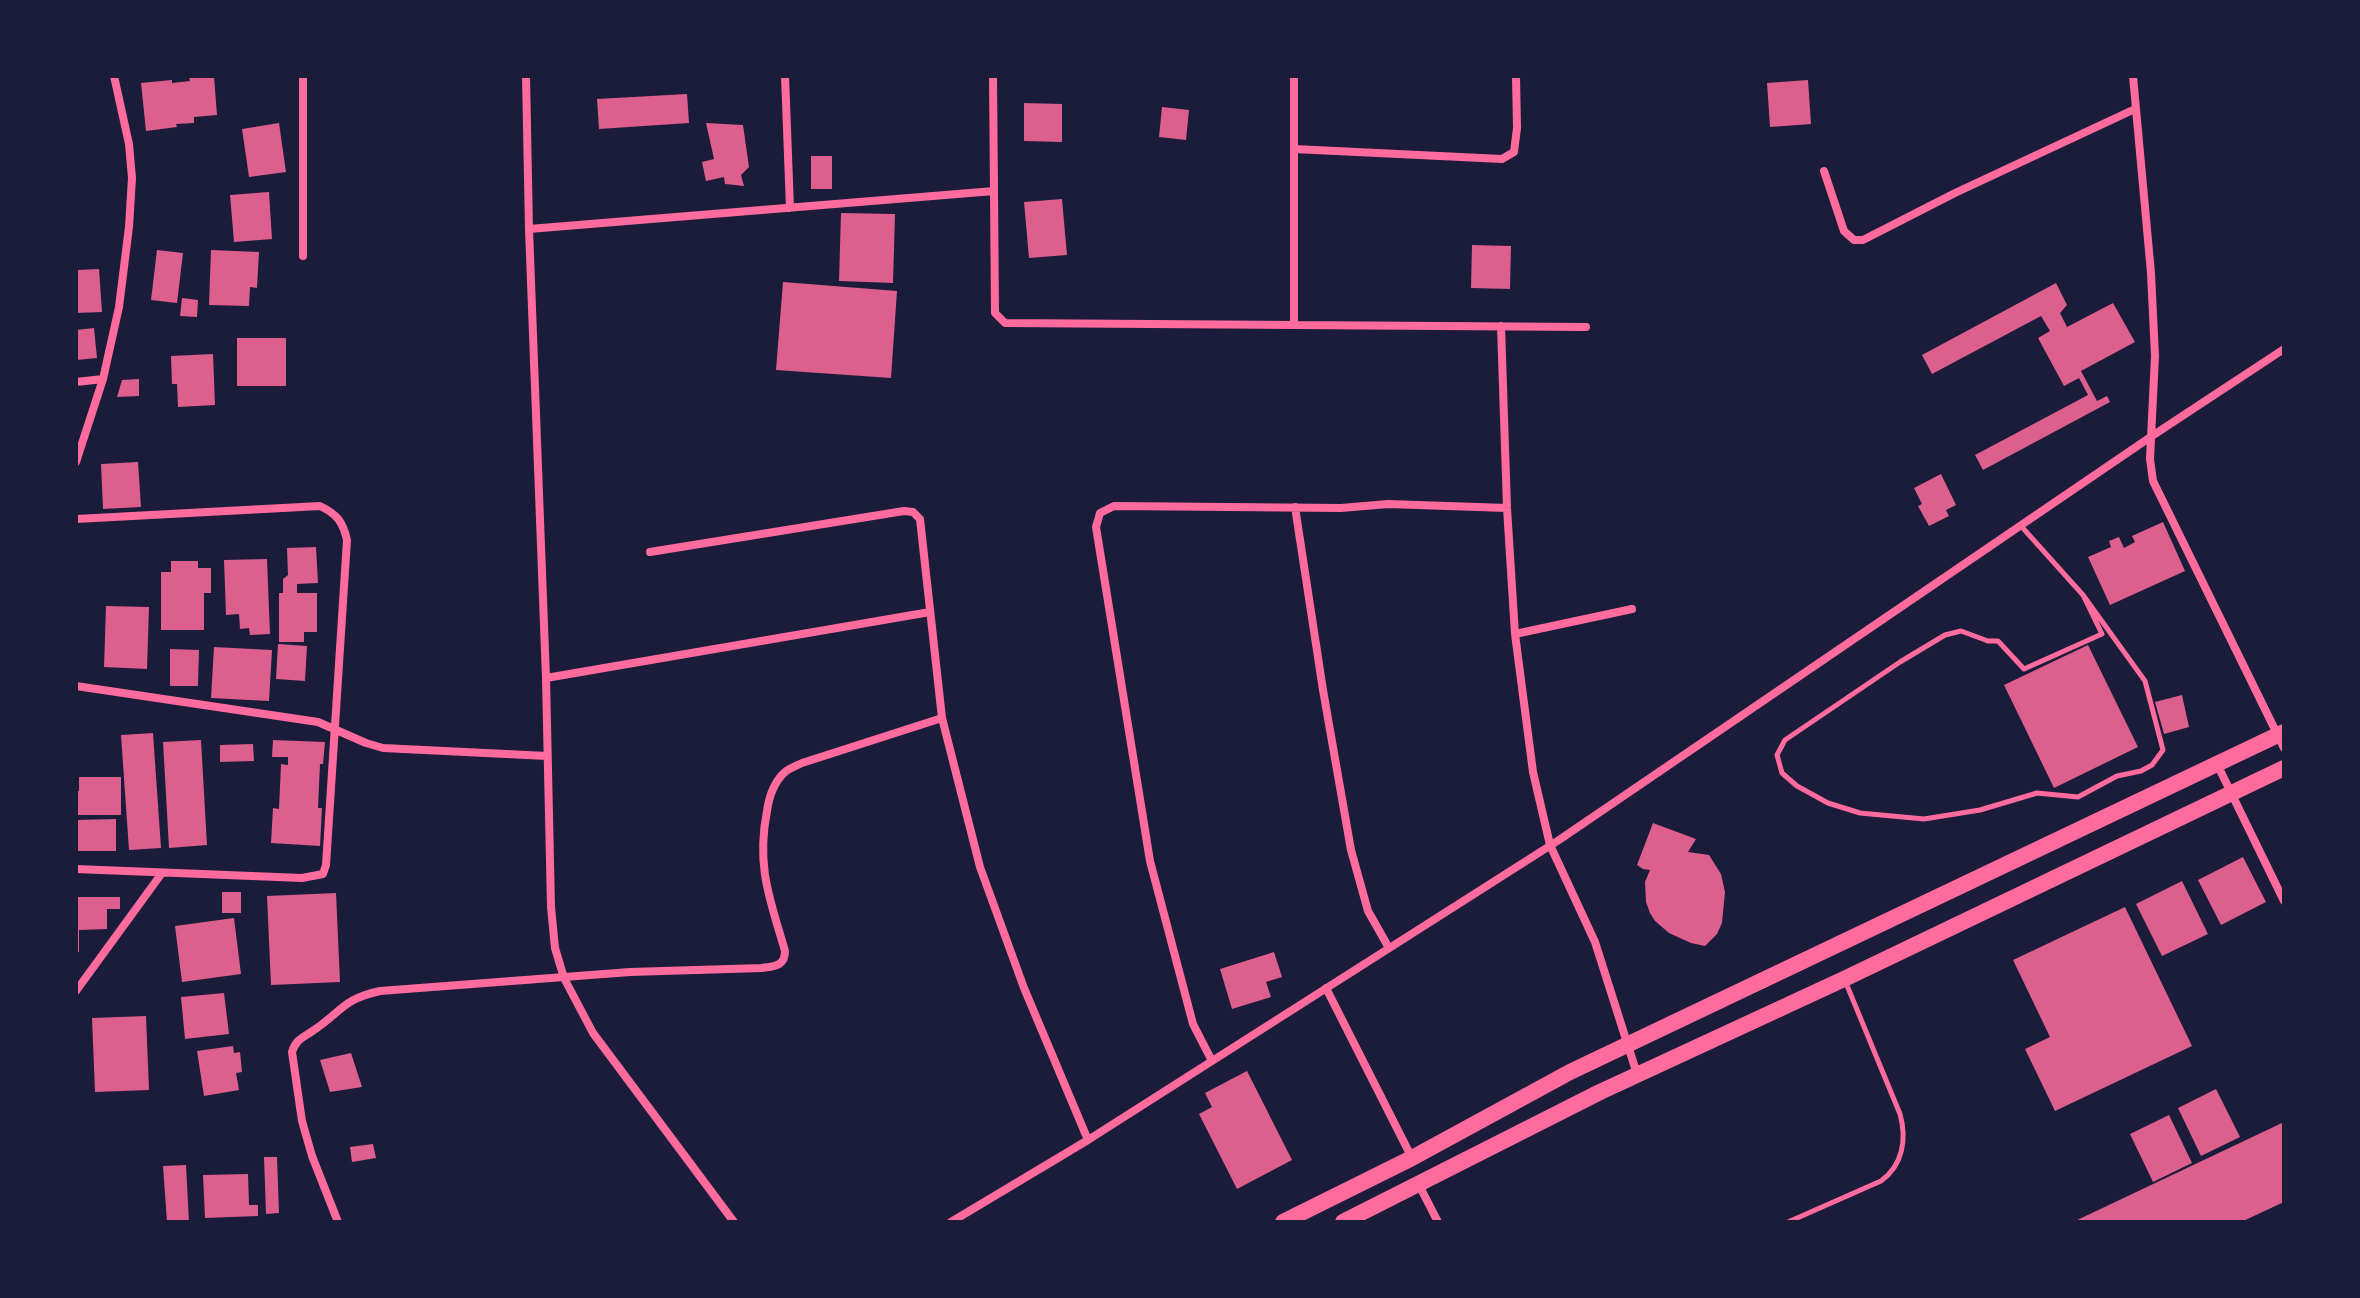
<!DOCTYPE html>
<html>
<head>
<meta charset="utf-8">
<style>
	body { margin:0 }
	#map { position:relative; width:2360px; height:1298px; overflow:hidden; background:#1b1b3a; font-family:"PT Sans",sans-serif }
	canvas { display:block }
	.frame { position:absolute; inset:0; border:78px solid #1b1b3a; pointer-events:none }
</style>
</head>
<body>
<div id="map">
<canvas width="2360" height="1298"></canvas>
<div class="frame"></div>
</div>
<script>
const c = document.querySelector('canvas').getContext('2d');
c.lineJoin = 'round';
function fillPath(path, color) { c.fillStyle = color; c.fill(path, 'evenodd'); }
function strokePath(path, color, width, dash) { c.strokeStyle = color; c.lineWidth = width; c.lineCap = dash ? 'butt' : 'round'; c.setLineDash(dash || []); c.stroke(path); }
const building = new Path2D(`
	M199 76H214L217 115 194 117V123L176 124 177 127 146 131 141 83 172 80V83L190 81 189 77Z
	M1808 80 1811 124 1770 127 1767 83Z
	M687 94 689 123 599 129 597 99Z
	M1024 103 1062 104V142L1024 141Z
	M1162 107 1189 110 1186 140 1159 137Z
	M279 123 286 172 249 177 242 129Z
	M706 123 743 125 749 167 741 175 744 186 725 184 724 177 706 181 702 162 714 159Z
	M811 156H832V189H811Z
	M269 192 272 239 234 242 230 195Z
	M1062 199 1067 255 1029 258 1024 202Z
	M841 213 895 214 893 283 839 281Z
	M1472 245 1511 246 1510 289 1471 288Z
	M157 250 183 253 177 303 151 300Z
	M211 250 259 252 257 288 250 287 249 306 209 305Z
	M99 269 102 312 76 313V270Z
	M783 282 897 291 891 378 776 370Z
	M2056 283 2067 305 2060 313 2067 327 2113 303 2135 342 2081 371 2097 401 2107 396 2110 402 1983 470 1975 455 2088 395 2079 378 2064 386 2038 338 2050 331 2041 316 1932 374 1922 355Z
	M182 298 198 300 197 317 180 316Z
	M94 328 97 358 76 360V330Z
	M237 338H286V386H237Z
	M213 354 215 405 178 407 177 384H172L171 356Z
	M139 379V396L117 397 122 380Z
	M138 462 141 507 103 509 101 464Z
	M1941 474 1956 505 1946 510 1949 516 1929 526 1918 506 1922 504 1914 488Z
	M2163 522 2185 571 2110 605 2088 557 2111 547 2109 541 2119 537 2124 548 2135 542 2132 536Z
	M316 547 318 583 297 584V593H317V632H304V642H279V593H283V579L288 575 287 548Z
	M267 559 270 634 250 635 249 628 240 629 239 614 226 615 224 560Z
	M171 561H198V568H211V593H204V630H161V572H171Z
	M106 606 149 607 147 669 104 667Z
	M278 644 307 646 305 681 276 679Z
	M2088 645 2138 747 2054 788 2004 685Z
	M214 647 272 650 269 701 211 698Z
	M170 649 199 650 198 686H170Z
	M2182 695 2189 727 2164 734 2155 702Z
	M153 733 161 848 129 850 121 735Z
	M201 740 207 845 169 848 163 742Z
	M273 740 325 742 323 764H320L318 808H322L320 846 271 843 273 808 279 809 281 764 288 765V757H272Z
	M253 744 254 761 220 762V745Z
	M79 777H121V815H76V791H79Z
	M116 819V851H76V820Z
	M1653 823 1696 839 1688 852 1709 855 1721 874 1725 892 1722 923 1717 934 1705 946 1691 943 1669 933 1655 921 1650 913 1646 902 1645 882 1650 870 1643 869 1637 865Z
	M2243 857 2266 902 2221 925 2198 880Z
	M2182 881 2208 934 2162 956 2136 904Z
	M222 892H241V913H222Z
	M336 893 340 982 271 985 267 896Z
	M76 897H120V909H107V929L79 930V952H76Z
	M2125 907 2192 1046 2055 1111 2025 1049 2050 1037 2013 960Z
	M234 918 241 974 182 982 175 926Z
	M1274 952 1282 977 1266 982 1271 997 1232 1009 1220 969Z
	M224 993 229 1034 185 1039 181 997Z
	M146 1016 149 1090 95 1092 92 1018Z
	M233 1046 234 1053 240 1052 242 1072 236 1073 239 1090 204 1096 197 1051Z
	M351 1053 362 1087 330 1092 320 1060Z
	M1247 1071 1292 1160 1237 1189 1199 1114 1212 1107 1205 1093Z
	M2216 1089 2240 1137 2201 1156 2178 1108Z
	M2169 1115 2192 1163 2153 1182 2130 1134Z
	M2284 1122V1202L2241 1222H2073Z
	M373 1144 376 1158 352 1162 350 1147Z
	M264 1157H277L279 1213 266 1214Z
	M186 1165 189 1222H167L163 1166Z
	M248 1174 249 1205H258V1216L205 1218 203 1175Z`);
const service = new Path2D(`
	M2021 526 2083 595 2145 681 2163 750 2152 765 2141 771 2117 776 2078 797 2037 793 1980 810 1924 819 1860 813 1828 803 1797 786 1782 773 1777 755 1785 740 1900 662 1945 635 1961 631 1988 641H1998L2024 669 2102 634 2083 595
	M1788 1222 1881 1181C1903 1165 1907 1139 1900 1114L1846 983`);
const minor = new Path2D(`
	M303 76V256
	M526 76 529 229 546 678 551 907 555 948 564 978 593 1033 734 1222
	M785 76 790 208
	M1294 76V324
	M2133 76 2151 273 2155 356 2150 459 2153 481 2284 748
	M1294 149 1502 159 1514 152 1517 128 1516 76
	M1824 171 1844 231 1854 240H1863L1955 193 2135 109
	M994 191 995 313 1005 323 1586 327
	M529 229 994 191 993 76
	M1501 326 1507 508 1515 634 1533 772 1550 845 1595 942 1637 1074
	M76 382 103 379
	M76 462 103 379 119 307 129 227 132 178 129 144 114 76
	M1295 507 1323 690 1351 850 1368 911 1389 948
	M76 519 320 506C337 514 343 522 347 540L326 865 323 874 302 878 76 869
	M650 552 904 511 913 512 920 519 942 718 980 867 1024 988 1088 1140
	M1515 634 1632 609
	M546 678 930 612
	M76 686 318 722 366 743 383 748 547 756
	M2217 764 2284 901
	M1326 988 1412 1158
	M76 991 162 873
	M1212 1061 1193 1024 1150 861 1096 527 1100 513 1114 506 1341 508 1388 504 1507 508
	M1419 1185 1438 1222
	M338 1222 312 1156 302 1121 292 1052C296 1039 303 1038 314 1030 342 1011 343 999 380 991L630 972 762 968C775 966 785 966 785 951 770 899 756 867 767 811 769 797 774 782 785 772 790 768 796 766 802 763L942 718
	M951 1222 1088 1140 1559 840 2152 436 2284 349`);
const trunk = new Path2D(`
	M1283 1222 1412 1158 1570 1072 2284 732
	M1343 1222 1600 1092 1844 979 2284 768`);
fillPath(building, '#dd5f8e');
strokePath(service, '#ff6b9d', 5);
strokePath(minor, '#ff6b9d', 8);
strokePath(trunk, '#ff6b9d', 16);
</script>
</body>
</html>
